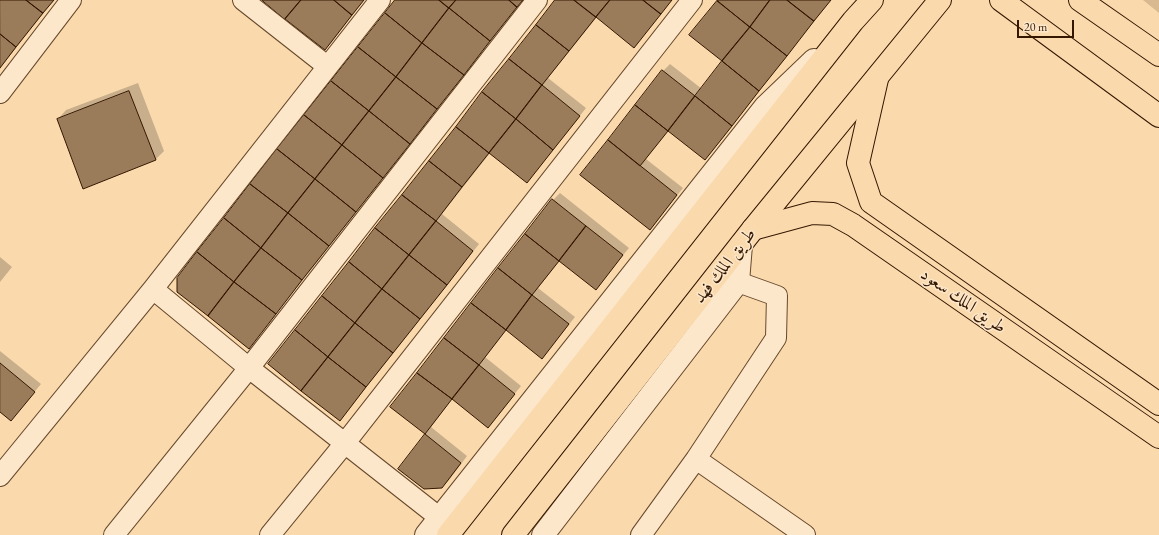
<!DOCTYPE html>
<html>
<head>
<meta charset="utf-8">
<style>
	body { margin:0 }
	#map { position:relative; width:1159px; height:535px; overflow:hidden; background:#fadaad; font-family:"EB Garamond",serif }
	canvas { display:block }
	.scale { position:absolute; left:1017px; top:20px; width:57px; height:18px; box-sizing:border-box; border:2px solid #341701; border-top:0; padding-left:5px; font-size:12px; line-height:14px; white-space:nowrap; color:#341701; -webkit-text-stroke:3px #fce7ca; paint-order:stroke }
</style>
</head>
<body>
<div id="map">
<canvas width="1159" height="535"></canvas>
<div class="scale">20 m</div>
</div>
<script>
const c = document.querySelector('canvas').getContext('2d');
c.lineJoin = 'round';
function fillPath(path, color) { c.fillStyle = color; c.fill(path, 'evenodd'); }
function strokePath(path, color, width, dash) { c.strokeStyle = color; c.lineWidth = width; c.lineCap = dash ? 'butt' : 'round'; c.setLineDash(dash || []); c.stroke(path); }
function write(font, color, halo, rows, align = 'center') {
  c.font = font + ' "EB Garamond",Amiri,serif'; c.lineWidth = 3; c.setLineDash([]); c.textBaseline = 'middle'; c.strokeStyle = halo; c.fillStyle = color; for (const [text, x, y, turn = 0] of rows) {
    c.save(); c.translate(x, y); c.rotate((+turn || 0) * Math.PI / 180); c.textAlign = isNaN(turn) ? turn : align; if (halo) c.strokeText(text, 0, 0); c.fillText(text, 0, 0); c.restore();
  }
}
const green = new Path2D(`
	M1143 0H1159V13Z`);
const shadow = new Path2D(`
	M0 0H54L0 68Z
	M264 0H364L332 42 325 49Z
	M396 0H523L255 341 249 347Z
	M556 0H672L597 17 548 78 586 108 533 175 527 182 490 153 442 214 479 244 346 413 269 364Z
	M718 0H831L711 152 705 159 668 130 646 159 683 188 650 229 582 174 663 71 670 64 702 89 724 61 691 35Z
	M138 83 164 151 155 160 58 119 66 110Z
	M560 193 629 248 596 288 560 260 538 288 575 317 542 358 506 329 485 357 521 386 488 427 452 399 431 427 467 456 449 480 442 487 399 469 426 434 392 407 553 200Z
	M0 257 12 267 0 282Z
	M0 351 41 384 17 413 0 411Z`);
const building = new Path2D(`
	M0 0H26L43 13 16 47 0 34Z
	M26 0H54L43 13Z
	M262 0H301L285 19Z
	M301 0H334L352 15 325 50 285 19Z
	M334 0H364L352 15Z
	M395 0H439L449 8 422 43 385 13Z
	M439 0H456L449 8Z
	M456 0H509L517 7 490 41 449 8Z
	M509 0H523L517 7Z
	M555 0H574L596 17 569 51 536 25Z
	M574 0H610L596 17Z
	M610 0H643L661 14 634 48 596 17Z
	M643 0H672L661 14Z
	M717 0H770L750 27Z
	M770 0H787L814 21 787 56 750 27Z
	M787 0H831L814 21Z
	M717 1 750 27 722 61 689 35Z
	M449 8 490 41 464 75 422 43Z
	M385 13 422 43 396 77 358 47Z
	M536 25 569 51 542 85 509 59Z
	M750 27 787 56 759 91 722 61Z
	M0 34 16 47 0 68Z
	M422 43 464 75 437 109 396 77Z
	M358 47 396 77 369 111 331 81Z
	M509 59 542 85 516 119 482 92Z
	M722 61 759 91 732 126 695 96Z
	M662 70 695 96 668 131 635 105Z
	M396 77 437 109 410 144 369 111Z
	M331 81 369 111 342 145 304 115Z
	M542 85 580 116 553 150 516 119Z
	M129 91 156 160 83 189 57 119Z
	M482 92 516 119 489 153 456 127Z
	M695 96 732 126 705 160 668 131Z
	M635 105 668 131 640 166 608 140Z
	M369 111 410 144 383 178 342 145Z
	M304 115 342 145 315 179 277 149Z
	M516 119 553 150 527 183 489 153Z
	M456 127 489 153 462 187 429 161Z
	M608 140 677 195 650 230 580 175Z
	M342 145 383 178 356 212 315 179Z
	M277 149 315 179 288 213 250 184Z
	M429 161 462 187 436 221 402 195Z
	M315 179 356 212 329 246 288 213Z
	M250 184 288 213 261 248 224 218Z
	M402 195 436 221 409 255 375 228Z
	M552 199 586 226 559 261 525 234Z
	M288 213 329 246 302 280 261 248Z
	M224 218 261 248 234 282 197 252Z
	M436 221 473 251 447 285 409 255Z
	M586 226 623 255 596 290 559 261Z
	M375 228 409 255 382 289 349 262Z
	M525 234 559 261 532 295 498 268Z
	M261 248 302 280 276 314 234 282Z
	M197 252 234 282 208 316 177 292V278Z
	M409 255 447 285 420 319 382 289Z
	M349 262 382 289 355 323 322 296Z
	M498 268 532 295 506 330 471 303Z
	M234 282 276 314 249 349 208 316Z
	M382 289 420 319 393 353 355 323Z
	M532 295 569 324 542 359 506 330Z
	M322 296 355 323 328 357 295 330Z
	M471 303 506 330 479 365 444 338Z
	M355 323 393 353 366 387 328 357Z
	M295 330 328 357 301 391 268 364Z
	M444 338 479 365 452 399 417 373Z
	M328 357 366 387 340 421 301 391Z
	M0 363 35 392 11 421 0 412Z
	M479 365 515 394 488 428 452 399Z
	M417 373 452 399 425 434 390 407Z
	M425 434 461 463 442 488 424 489 398 469Z`);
const minor = new Path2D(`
	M243 0 327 66
	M0 93 71 0
	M153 289 249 368 440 518
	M696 459 805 535
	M0 476 153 289 380 0
	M114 535 249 368 537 0
	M270 535 345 443 692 0
	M641 535 696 459 776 338 777 296 738 282`);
const tertiary = new Path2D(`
	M426 535 765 107 814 60
	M543 535 738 282 741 245`);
const primary = new Path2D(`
	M1001 0 1159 116
	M1080 0 1159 55
	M877 79 858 163 871 202 1159 404
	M753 229 812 213 833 214 853 225 1159 437`);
const trunk = new Path2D(`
	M448 535 853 21 872 0
	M513 535 753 229 940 0`);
const streetNames = [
	["طريق الملك فهد",725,266,-52],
	["طريق الملك سعود",963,301,35]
];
fillPath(green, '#d8b990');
fillPath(shadow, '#0003');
fillPath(building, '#9b7c5a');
strokePath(building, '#341701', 1);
strokePath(minor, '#66482c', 22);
strokePath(tertiary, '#66482c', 24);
strokePath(primary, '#341701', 24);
strokePath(trunk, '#341701', 24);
strokePath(minor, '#fce7ca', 20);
strokePath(tertiary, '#fce7ca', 22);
strokePath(primary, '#fadaad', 22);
strokePath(trunk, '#fadaad', 22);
write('18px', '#341701', '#fce7ca', streetNames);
</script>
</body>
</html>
